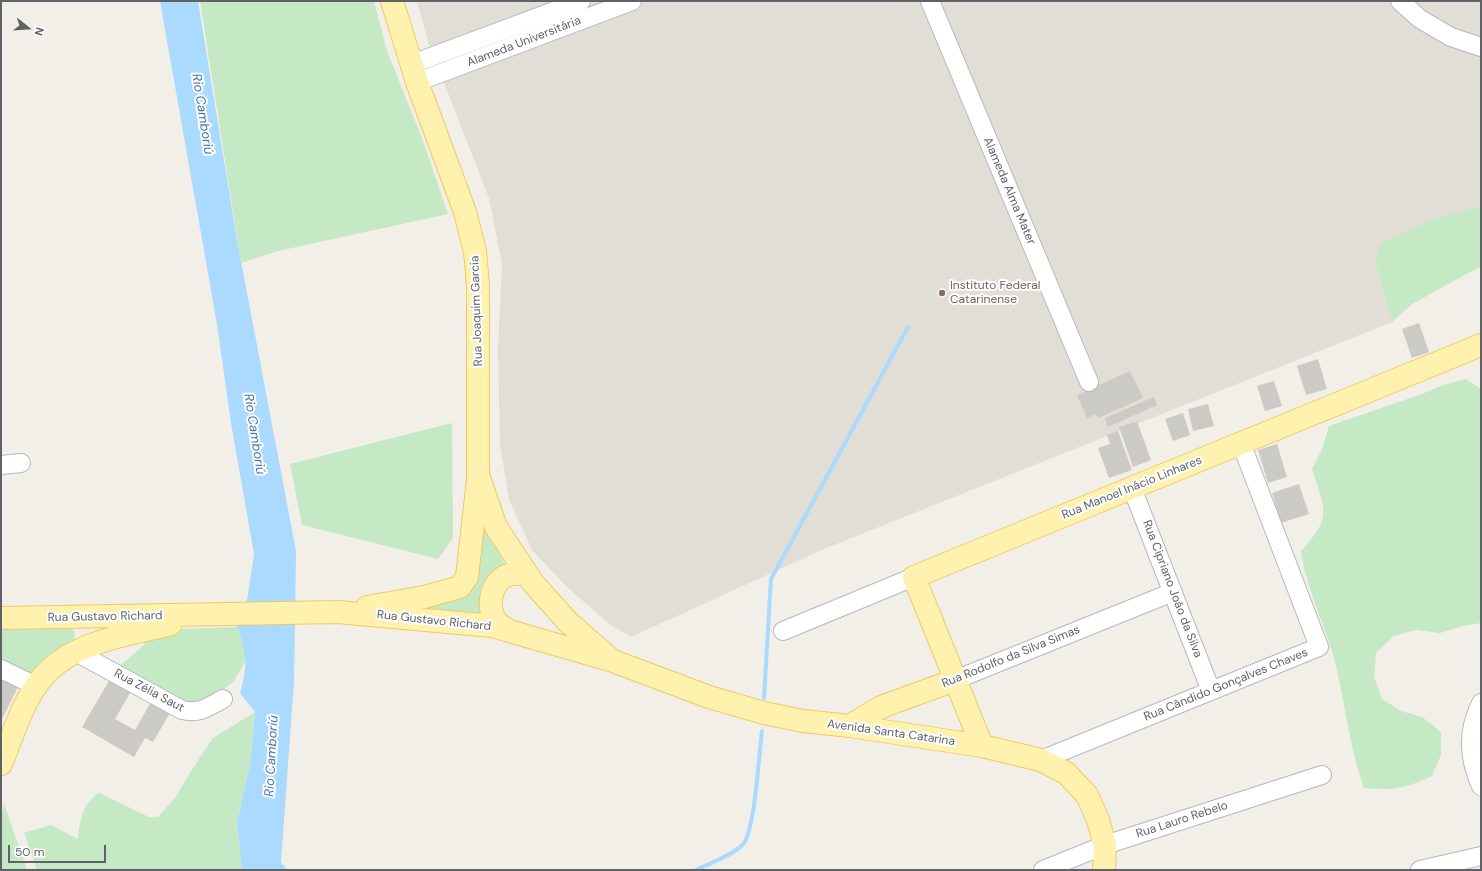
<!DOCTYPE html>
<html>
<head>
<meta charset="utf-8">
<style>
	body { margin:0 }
	#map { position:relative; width:1482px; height:871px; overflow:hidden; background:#f1efe8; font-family:"DM Sans",sans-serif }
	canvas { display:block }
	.frame { position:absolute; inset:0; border:2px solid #5f6368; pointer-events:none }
	.north { position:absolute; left:8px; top:8px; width:40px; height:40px; -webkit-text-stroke:3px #fff; paint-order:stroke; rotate:107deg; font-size:11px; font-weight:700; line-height:16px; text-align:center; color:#5f6368 }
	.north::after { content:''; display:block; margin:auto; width:14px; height:18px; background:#5f6368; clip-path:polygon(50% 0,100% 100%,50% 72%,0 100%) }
	.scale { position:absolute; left:8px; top:845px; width:98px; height:18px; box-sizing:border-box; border:2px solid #5f6368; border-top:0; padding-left:5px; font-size:12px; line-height:14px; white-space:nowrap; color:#5f6368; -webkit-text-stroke:3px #fff; paint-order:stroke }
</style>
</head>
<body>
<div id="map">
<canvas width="1482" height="871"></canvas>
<div class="frame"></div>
<div class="north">N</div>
<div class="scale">50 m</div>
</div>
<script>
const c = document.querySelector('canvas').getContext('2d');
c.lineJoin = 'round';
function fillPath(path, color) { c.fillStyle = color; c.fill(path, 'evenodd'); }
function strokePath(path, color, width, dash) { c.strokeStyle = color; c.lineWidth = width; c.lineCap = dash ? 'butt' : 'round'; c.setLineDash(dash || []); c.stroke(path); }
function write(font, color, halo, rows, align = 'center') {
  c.font = font + ' "DM Sans",sans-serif'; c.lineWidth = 4; c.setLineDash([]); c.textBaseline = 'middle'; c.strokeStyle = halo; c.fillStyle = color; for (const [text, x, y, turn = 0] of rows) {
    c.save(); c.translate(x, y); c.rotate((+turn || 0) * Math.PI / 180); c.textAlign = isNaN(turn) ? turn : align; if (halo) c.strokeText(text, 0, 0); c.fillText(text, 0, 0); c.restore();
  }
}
const education = new Path2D(`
	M417 1H1481V206L1375 262 1392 322 824 549 631 637 609 624 566 586 532 550 509 500 500 444 498 349 502 264 489 198 428 42Z`);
const green = new Path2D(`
	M200 1H374L387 51 422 138 448 214 278 251 241 263Z
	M1481 206V266L1412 304 1392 322 1375 262 1381 243 1434 219Z
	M1466 379 1481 389V623L1463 626 1440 633 1416 630 1394 636 1376 653 1374 677 1382 699 1401 711 1422 717 1441 732V755L1432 776C1406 788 1393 791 1364 788 1349 747 1345 701 1334 658 1324 622 1306 588 1301 551 1333 517 1325 510 1312 469L1322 449 1329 426 1422 394 1443 385Z
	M452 423 453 538 438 559 302 525 290 464Z
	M477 509 505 565 483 616 400 606 450 600Z
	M1 624 69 625C75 630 77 636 72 642L35 672 30 673 1 660Z
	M237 627 245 647V662L233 682 200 708H188L118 667 141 648 153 630Z
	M255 712 250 765 237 822 242 870H37L24 833 51 825 78 839C80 820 82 804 99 793L149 817H158L175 798 193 768 213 738Z
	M4 804 27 870H1V816Z`);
const water = new Path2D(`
	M160 1H198L237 240 296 551 294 682 281 862 287 870H242L237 822 250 765 255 712 240 693C248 667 247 652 237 627L247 600 254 554 231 423 217 324Z`);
const stream = new Path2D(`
	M764 698 771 579 908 327
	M696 870C708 864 736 854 744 843 755 827 759 754 762 731`);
const building = new Path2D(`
	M1419 323 1429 352 1412 358 1402 329Z
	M1318 359 1327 389 1306 395 1297 366Z
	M1130 371 1143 398 1098 418 1096 414 1087 418 1077 395Z
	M1274 381 1282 406 1265 411 1257 386Z
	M1154 397 1157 405 1108 427 1105 418Z
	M1208 404 1214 426 1193 431 1188 409Z
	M1183 413 1190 435 1173 441 1165 419Z
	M1137 421 1151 460 1133 467 1119 427Z
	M1118 431 1132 470 1109 478 1098 448 1110 444 1107 435Z
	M1277 444 1287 477 1268 483 1258 450Z
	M1299 484 1309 514 1281 523 1272 493Z
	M1 679 18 687 2 719H1Z
	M110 679 131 691 115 719 135 730 151 702 170 713 153 742 145 738 134 757 82 727Z`);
const minor = new Path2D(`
	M930 1 1089 382
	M1400 1 1420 19 1451 37 1481 47
	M412 64 581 1
	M417 82 632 1
	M1 465 21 463
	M1132 488 1211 691
	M783 631 914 577
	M76 652 182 710C200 714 208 707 223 699
	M1 669 36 686
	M955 680 1173 592
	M1481 703C1467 732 1468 757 1481 786
	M1041 760 1319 647 1241 443
	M1043 870 1105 845 1322 775
	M1420 870 1481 856`);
const major = new Path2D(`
	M392 1 417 82 465 212 475 251 478 285V475L496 527 533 583 568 622 609 658
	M367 607 424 597 460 587 467 577 478 480
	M1 618 338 612 492 626 613 661 709 697 764 713 803 721 850 726 982 746 1041 760 1066 773 1087 795 1098 820 1105 845 1104 870
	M506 629C503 627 498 624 496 621 486 606 491 581 508 575 514 573 522 574 527 574
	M850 726 881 707 955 680
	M982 746 914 577 1481 345
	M1 764C12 738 20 709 36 686 65 642 124 636 171 624`);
const markers = [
	[942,293,4,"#8d6e63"]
];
const streetNames = [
	["Alameda Universitária",524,42,-21],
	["Alameda Alma Mater",1009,191,67],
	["Rua Joaquim Garcia",477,311,-92],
	["Rua Manoel Inácio Linhares",1132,488,-22],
	["Rua Cipriano João da Silva",1172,589,69],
	["Rua Gustavo Richard",105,617,-1],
	["Rua Gustavo Richard",434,621,6],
	["Rua Rodolfo da Silva Simas",1011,657,-22],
	["Rua Cândido Gonçalves Chaves",1226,685,-22],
	["Rua Zélia Saut",149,691,28],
	["Avenida Santa Catarina",891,733,8],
	["Rua Lauro Rebelo",1182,820,-18]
];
const educationNames = [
	["Instituto Federal",950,286],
	["Catarinense",950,300]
];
const waterNames = [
	["Rio Camboriú",202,114,81],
	["Rio Camboriú",254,434,81],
	["Rio Camboriú",272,756,-87]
];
fillPath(education, '#e1ded6');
fillPath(green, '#c5e8c5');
fillPath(water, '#aadaff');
strokePath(stream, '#aadaff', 4);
fillPath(building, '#cccac5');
strokePath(minor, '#b5b8bc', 20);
strokePath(major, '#f2c960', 24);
strokePath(minor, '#fff', 18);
strokePath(major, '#fff2af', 22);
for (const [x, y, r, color] of markers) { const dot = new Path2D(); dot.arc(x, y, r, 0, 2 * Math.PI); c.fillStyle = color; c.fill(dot); strokePath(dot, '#fff', 1.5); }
write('12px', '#5f6368', '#fff', streetNames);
write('12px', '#785e54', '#fff', educationNames, 'left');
write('italic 13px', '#4174aa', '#fff', waterNames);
</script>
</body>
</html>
